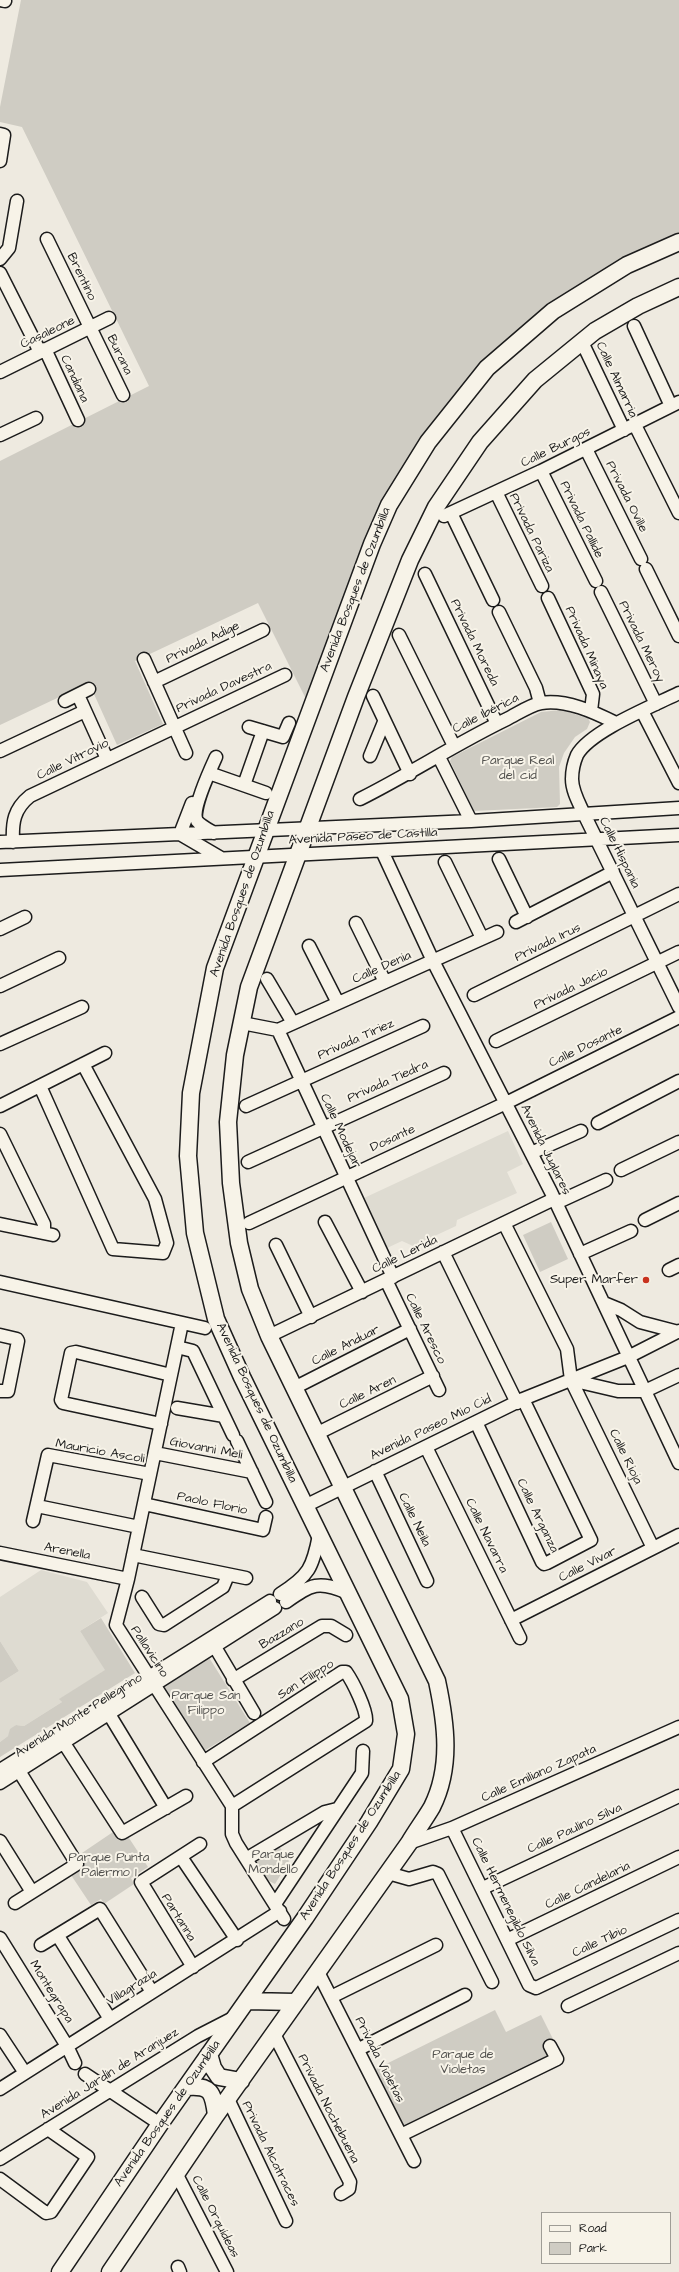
<!DOCTYPE html>
<html>
<head>
<meta charset="utf-8">
<style>
	body { margin:0 }
	#map { position:relative; width:679px; height:2272px; overflow:hidden; background:#eeeae0; font-family:"Architects Daughter",sans-serif }
	canvas { display:block }
	.legend { position:absolute; left:541px; top:2212px; width:130px; height:52px; box-sizing:border-box; background:#f7f3e8; border:1px solid #9f9d96; margin:0; padding:5px 7px; list-style:none; font-size:12px; color:#1c1c1c }
	.legend li { display:flex; align-items:center; gap:8px; height:20px }
	.legend b { width:20px; border:1px solid #9f9d96 }
</style>
</head>
<body>
<div id="map">
<canvas width="679" height="2272"></canvas>
<ul class="legend">
<li><b style="height:5px;background:#f7f3e8"></b>Road</li>
<li><b style="height:11px;background:#cfccc3"></b>Park</li>
</ul>
</div>
<script>
const c = document.querySelector('canvas').getContext('2d');
c.lineJoin = 'round';
function fillPath(path, color) { c.fillStyle = color; c.fill(path, 'evenodd'); }
function strokePath(path, color, width, dash) { c.strokeStyle = color; c.lineWidth = width; c.lineCap = dash ? 'butt' : 'round'; c.setLineDash(dash || []); c.stroke(path); }
function write(font, color, halo, rows, align = 'center') {
  c.font = font + ' "Architects Daughter",sans-serif'; c.lineWidth = 4; c.setLineDash([]); c.textBaseline = 'middle'; c.strokeStyle = halo; c.fillStyle = color; for (const [text, x, y, turn = 0] of rows) {
    c.save(); c.translate(x, y); c.rotate((+turn || 0) * Math.PI / 180); c.textAlign = isNaN(turn) ? turn : align; if (halo) c.strokeText(text, 0, 0); c.fillText(text, 0, 0); c.restore();
  }
}
const built = new Path2D(`
	M508 1131 523 1164 507 1172 517 1193 457 1220 456 1226 413 1246 402 1241 387 1248 364 1198Z
	M41 1570 87 1582 108 1613 80 1631 106 1670 60 1699 62 1702 24 1726 16 1725 8 1736 0 1742V1683L19 1671 0 1641V1597Z`);
const green = new Path2D(`
	M21 0H679V235L490 361 366 544 306 699 258 603 135 661 163 724 117 745 89 683 0 725V461L149 386 22 127 0 122V107Z
	M561 710 588 718 590 722 587 729 575 737 564 753 559 767 560 804 557 807 474 811 450 761 452 757 541 712Z
	M551 1222 568 1259 540 1272 523 1235Z
	M101 1618 135 1673 0 1757V1742L8 1736 10 1729 16 1725 24 1726 62 1702 59 1699 105 1670 80 1631Z
	M0 1641 19 1671 0 1683Z
	M208 1656 250 1723 204 1751 162 1684Z
	M113 1832 118 1840 127 1835 148 1867 131 1878 134 1884 104 1904 101 1899 91 1905 69 1872 84 1863 79 1855Z
	M277 1843 289 1861 275 1884 267 1880 254 1857Z
	M495 2010 506 2032 541 2015 553 2039 544 2043 550 2055 405 2127 376 2069Z`);
const minor = new Path2D(`
	M0 0 5 1
	M0 134 4 135 0 161
	M47 239 123 395
	M0 259 9 248 17 201
	M0 273 40 352
	M634 326 671 406
	M582 342 624 430
	M45 349 78 420
	M0 372 109 318
	M635 425 679 513
	M0 435 36 418
	M586 449 641 559
	M541 471 596 581
	M496 492 542 586
	M451 513 493 600
	M444 516 541 471 679 402
	M646 569 679 636
	M425 574 497 724
	M601 592 656 704
	M548 598 593 694 591 711
	M499 612 536 688 540 703
	M399 635 454 746
	M144 659 186 753
	M154 682 263 630
	M679 693C653 706 590 731 577 755 574 762 572 772 572 779 572 791 579 803 584 814L679 1007
	M78 695 107 759
	M373 696 410 774
	M65 701 89 689
	M642 711 679 783
	M249 727 283 737 289 723
	M0 751 85 711
	M370 756 384 722
	M439 757 471 821
	M209 773 266 793
	M244 785 263 731
	M360 799C410 774 457 743 507 719 517 714 530 705 541 703 566 699 594 712 616 723
	M192 803 180 834 221 858
	M214 833C209 830 200 825 197 821 191 811 211 768 216 757
	M0 842 471 821 679 808
	M13 842C12 822 14 809 30 796L285 675
	M382 851 433 961 551 1192 679 1463
	M499 859 527 917
	M445 862 482 938
	M0 870 679 835
	M516 922 613 872
	M356 923 385 982
	M0 929 25 917
	M309 946 338 1003
	M267 979 293 1023
	M0 986 59 958
	M474 995 679 894
	M242 1023 278 1030
	M278 1030 393 1277
	M278 1030 497 932
	M496 1041 679 952
	M0 1044 82 1007
	M40 1086 113 1249 163 1253 167 1243 155 1199 83 1064
	M0 1106 105 1053
	M246 1106 423 1026
	M598 1123 679 1081
	M0 1134 44 1224V1233
	M531 1153 581 1131
	M248 1162 444 1073
	M621 1170 679 1142
	M556 1203 606 1180
	M645 1220 679 1203
	M325 1222 362 1292
	M249 1223 506 1103 679 1017
	M504 1223 567 1349 571 1380 653 1548
	M0 1224 53 1235
	M276 1245 311 1317
	M443 1252 517 1403
	M580 1254 631 1231
	M669 1270 679 1265
	M386 1280 439 1390
	M0 1282 205 1328
	M604 1303 621 1310 640 1322 678 1332
	M182 1323 128 1579 116 1625 232 1806V1834L236 1843 284 1919
	M0 1335 17 1339 18 1341 8 1391H0
	M269 1336 554 1199
	M177 1347 193 1351 233 1435
	M571 1380 618 1391H645L679 1375
	M294 1388 410 1329
	M177 1408 224 1416
	M476 1422 542 1562 544 1564 547 1563 591 1540 523 1399
	M161 1424 63 1403 61 1400 71 1353 76 1352 171 1375
	M316 1434 433 1376
	M237 1441 266 1502
	M426 1447 520 1638
	M155 1453 252 1472
	M375 1471 427 1581
	M144 1504 263 1530 266 1517
	M37 1506 139 1527
	M305 1506 523 1399 628 1357 679 1331
	M33 1521 48 1455 150 1474
	M0 1553 128 1579
	M133 1555 246 1578
	M280 1594C309 1576 313 1567 319 1535
	M142 1597 159 1624 164 1625 223 1587 228 1575
	M286 1602C312 1584 318 1580 348 1593
	M511 1620 679 1535
	M215 1647 254 1713
	M233 1680 322 1626H331L346 1635
	M109 1714 166 1808
	M60 1737 122 1833 186 1796
	M203 1762 342 1672H346C353 1682 367 1710 366 1721L232 1806
	M0 1770 270 1601
	M0 1783 275 1608
	M452 1828 529 1985 536 1988 679 1920
	M0 1841 32 1892
	M409 1843 452 1828 679 1727
	M181 1857 237 1940
	M246 1859 325 1812 337 1809
	M388 1873 409 1879 433 1872 438 1874 492 1982
	M483 1888 679 1796
	M15 1903 77 1864 19 1771
	M275 1904 362 1773 363 1751
	M58 1936 110 2019
	M0 1938 67 2046 75 2063
	M509 1939 679 1857
	M41 1945 100 1909 152 1992
	M193 1967 141 1882 200 1844
	M318 1972 414 2161
	M331 1997 436 1945
	M568 2006 679 1953
	M274 2034 350 2182 349 2189 341 2194
	M0 2035 25 2073
	M359 2049 465 1995
	M85 2074 160 2124
	M0 2089 280 1911
	M228 2099 286 2221
	M401 2135 557 2059 550 2046
	M0 2159 198 2036 235 2017
	M177 2175 227 2272
	M0 2179 46 2213 51 2212 88 2157 48 2129
	M178 2267 180 2272`);
const major = new Path2D(`
	M247 2001 295 2002
	M209 2054 213 2068 219 2077 241 2081
	M186 2087C211 2085 213 2092 216 2115
	M60 2272 160 2124 305 1918 369 1822 401 1769 406 1734 400 1699 242 1377 216 1319 195 1233 188 1156 191 1093 215 968 372 544 389 505 428 442 487 368 553 311 627 265 679 242
	M110 2272 216 2115 409 1843C416 1831 425 1819 432 1807 452 1767 446 1723 437 1681L269 1336 250 1289 239 1243 231 1183 228 1122 235 1055 249 987 356 697 410 560 436 507 480 442 535 380 595 331 638 306 679 287`);
const markers = [
	[646,1280,4,"#c8321e"]
];
const streetNames = [
	["Brentino",81,277,64],
	["Casaleone",48,333,-26],
	["Burana",119,355,64],
	["Candiana",74,379,65],
	["Calle Almarria",616,380,65],
	["Calle Burgos",556,448,-26],
	["Privada Oville",626,497,63],
	["Privada Pallide",581,520,64],
	["Privada Pariza",531,533,64],
	["Avenida Bosques de Ozumbilla",356,590,-69],
	["Privada Meroy",641,642,64],
	["Privada Adige",203,643,-26],
	["Privada Moreda",474,643,64],
	["Privada Minaya",586,648,66],
	["Privada Davestra",224,688,-25],
	["Calle Ibérica",486,714,-27],
	["Calle Vitrovio",73,760,-26],
	["Avenida Paseo de Castilla",363,837,-3],
	["Calle Hispania",619,853,64],
	["Avenida Bosques de Ozumbilla",243,894,-71],
	["Privada Irus",548,943,-26],
	["Calle Denia",382,968,-24],
	["Privada Jacio",571,989,-26],
	["Privada Tiriez",356,1040,-24],
	["Calle Dosante",586,1047,-26],
	["Privada Tiedra",388,1082,-24],
	["Calle Modejar",340,1131,65],
	["Dosante",393,1139,-25],
	["Avenida Juglares",545,1150,64],
	["Calle Lerida",405,1255,-26],
	["Calle Aresco",425,1329,64],
	["Calle Anduar",346,1346,-27],
	["Calle Aren",368,1393,-26],
	["Avenida Bosques de Ozumbilla",256,1403,65],
	["Avenida Paseo Mio Cid",431,1428,-26],
	["Giovanni Meli",206,1449,11],
	["Mauricio Ascoli",100,1452,10],
	["Calle Rioja",625,1457,64],
	["Paolo Florio",212,1504,12],
	["Calle Arganza",537,1516,64],
	["Calle Neila",414,1520,64],
	["Calle Navarra",486,1536,64],
	["Arenella",67,1552,11],
	["Calle Vivar",588,1565,-27],
	["Bazzano",282,1634,-31],
	["Pallavicino",149,1652,57],
	["San Filippo",306,1680,-32],
	["Avenida Monte Pellegrino",79,1716,-32],
	["Calle Emiliano Zapata",539,1774,-24],
	["Calle Paulino Silva",575,1829,-25],
	["Avenida Bosques de Ozumbilla",351,1846,-57],
	["Calle Candelaria",588,1886,-26],
	["Calle Hermenegildo Silva",505,1902,64],
	["Partanna",178,1918,58],
	["Calle Tibio",600,1942,-25],
	["Villagrazia",132,1988,-32],
	["Montegrapa",51,1992,58],
	["Privada Violetas",379,2060,63],
	["Avenida Jardín de Aranjuez",110,2074,-32],
	["Privada Nochebuena",328,2109,63],
	["Avenida Bosques de Ozumbilla",168,2114,-55],
	["Privada Alcatraces",270,2154,64],
	["Calle Orquídeas",215,2217,63]
];
const parkNames = [
	["Parque Real",518,761],
	["del cid",518,776],
	["Parque San",206,1696],
	["Filippo",206,1711],
	["Parque",273,1855],
	["Mondello",273,1870],
	["Parque Punta",109,1858],
	["Palermo 1",109,1873],
	["Parque de",463,2055],
	["Violetas",463,2070]
];
const poiNames = [
	["Super Marfer",638,1280]
];
fillPath(built, '#dedbd1');
fillPath(green, '#cfccc3');
strokePath(minor, '#1c1c1c', 15);
strokePath(major, '#1c1c1c', 19);
strokePath(minor, '#f7f3e8', 12);
strokePath(major, '#f7f3e8', 16);
for (const [x, y, r, color] of markers) { const dot = new Path2D(); dot.arc(x, y, r, 0, 2 * Math.PI); c.fillStyle = color; c.fill(dot); strokePath(dot, '#f7f3e8', 1.5); }
write('13px', '#1c1c1c', '#f7f3e8', streetNames);
write('13px', '#52514e', '#f7f3e8', parkNames);
write('13px', '#1c1c1c', '#f7f3e8', poiNames, 'right');
</script>
</body>
</html>
